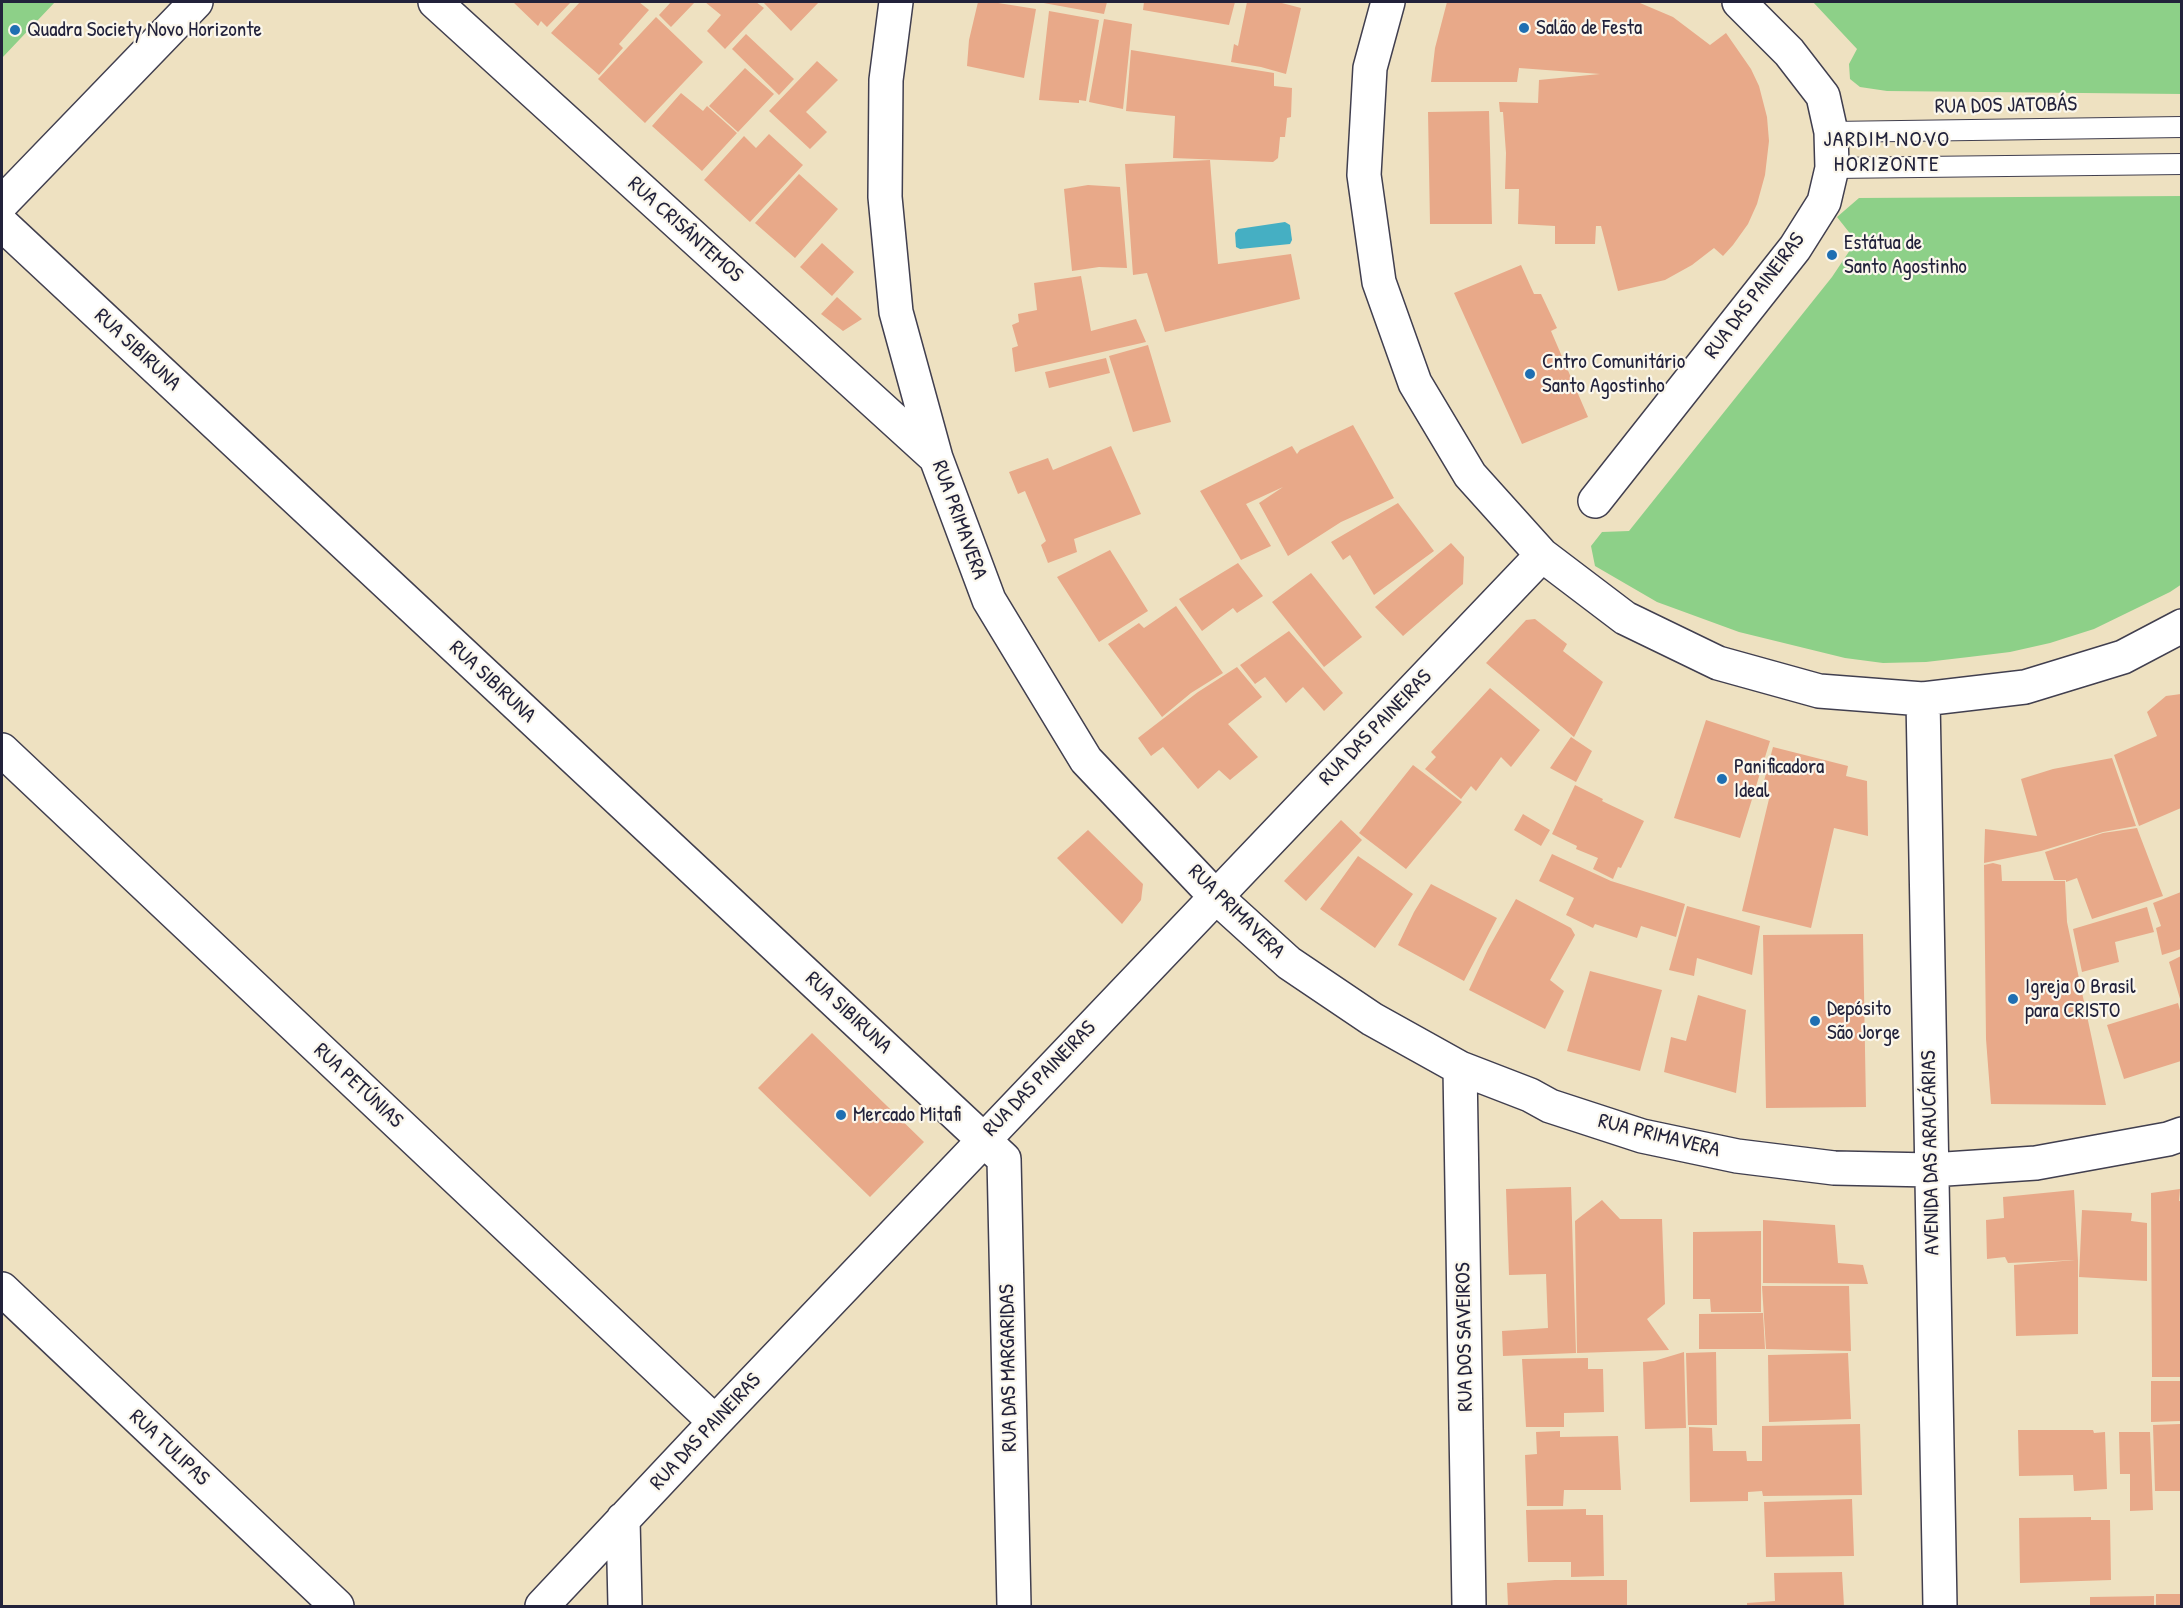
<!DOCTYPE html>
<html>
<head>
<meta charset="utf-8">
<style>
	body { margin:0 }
	#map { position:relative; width:2183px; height:1608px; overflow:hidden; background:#eee1c1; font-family:"Patrick Hand",sans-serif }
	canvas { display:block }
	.frame { position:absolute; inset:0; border:3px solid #22223b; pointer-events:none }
</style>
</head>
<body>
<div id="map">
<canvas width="2183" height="1608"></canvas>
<div class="frame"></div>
</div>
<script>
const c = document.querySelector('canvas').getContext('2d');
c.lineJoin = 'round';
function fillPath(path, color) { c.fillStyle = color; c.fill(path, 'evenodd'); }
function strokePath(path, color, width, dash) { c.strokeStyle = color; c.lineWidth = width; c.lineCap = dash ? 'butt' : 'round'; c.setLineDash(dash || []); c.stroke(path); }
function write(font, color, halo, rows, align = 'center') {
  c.font = font + ' "Patrick Hand",sans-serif'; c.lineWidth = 4.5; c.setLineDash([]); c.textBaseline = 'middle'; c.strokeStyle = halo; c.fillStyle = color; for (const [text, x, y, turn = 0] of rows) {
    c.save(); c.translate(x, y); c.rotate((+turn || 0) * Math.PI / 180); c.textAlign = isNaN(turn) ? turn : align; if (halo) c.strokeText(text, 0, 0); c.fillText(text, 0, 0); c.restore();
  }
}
const green = new Path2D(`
	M2 2H55L2 58Z
	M1813 2H2181V94L1887 91 1860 87 1850 79 1849 64 1857 49Z
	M2181 196 2182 584 2170 592 2094 629 2050 643 2010 652 1969 657 1926 662 1883 663 1845 658 1739 632 1657 602 1595 566 1591 546 1602 532 1629 531 1832 277 1856 241 1837 217 1859 198Z`);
const water = new Path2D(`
	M1285 222 1290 225 1292 240 1290 244 1240 249 1236 247 1235 233 1238 229Z`);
const building = new Path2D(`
	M513 2H571L547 27 541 21 538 26Z
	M580 2H639L649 10 619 44 623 48 599 75 551 33Z
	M671 2H695L671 27 659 15Z
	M705 2H756L764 8 725 49 707 31 721 15Z
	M763 2H819L791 31Z
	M978 2H992L1036 9 1024 78 967 66 969 40Z
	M1038 2H1107L1104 14Z
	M1144 2H1235L1229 25 1143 10Z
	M1247 2H1278L1301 8 1286 74 1261 67 1231 62 1234 44 1238 46Z
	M1447 2H1631L1640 3 1673 17 1710 45 1726 33 1751 69 1759 86 1767 117 1769 141 1765 175 1757 204 1748 224 1733 245 1723 256 1714 248 1692 265 1665 280 1618 291 1601 226H1596L1595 244H1555V226L1518 224 1519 189H1505L1506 153 1503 112H1500L1499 102 1538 103 1539 80 1600 74 1519 68 1517 82H1431L1435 48Z
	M1049 11 1099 20 1086 101 1079 100V103L1039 100Z
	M656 17 703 62 645 123 598 79Z
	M1104 19 1132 24 1123 109 1089 102Z
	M746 34 794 79 779 95 732 49Z
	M1131 50 1274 73V86L1292 88 1291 117 1287 118 1285 137H1280L1278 158 1273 162 1173 158 1175 116 1126 111Z
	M817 61 838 80 806 112 827 132 810 149 769 111Z
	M745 68 774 94 738 132 709 106Z
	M681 93 703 111 707 106 737 133 702 171 652 126Z
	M1489 111 1492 224H1430L1428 112Z
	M769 134 803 165 750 222 704 180 744 136 756 148Z
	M1210 160 1218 264 1291 254 1300 299 1165 332 1147 273 1133 275 1125 164Z
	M799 174 838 209 795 258 755 223Z
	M1088 185 1120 187 1127 268 1099 267 1072 271 1064 189Z
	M822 243 854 272 832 296 800 267Z
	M1521 265 1534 294H1541L1557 328 1551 331 1588 417 1522 444 1454 293Z
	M1081 276 1091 331 1136 319 1146 342 1015 372 1012 348 1018 346 1012 325 1019 322 1018 314 1037 310 1034 283Z
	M837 297 862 319 843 331 821 314Z
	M1148 345 1171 422 1133 432 1109 356Z
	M1106 358 1110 373 1049 388 1045 372Z
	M1353 425 1394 498 1341 522 1288 556 1259 503 1283 487 1246 504 1271 546 1241 560 1200 491 1292 446 1297 454 1300 450Z
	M1111 446 1141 514 1074 539 1077 552 1048 563 1041 545 1046 541 1025 491 1018 494 1009 472 1048 458 1053 470Z
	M1398 503 1434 551 1374 595 1350 555 1343 560 1331 542Z
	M1451 543 1464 557 1463 584 1403 636 1375 607Z
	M1110 550 1148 611 1099 642 1057 577Z
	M1238 563 1263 596 1237 613 1233 608 1202 631 1179 599Z
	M1311 573 1362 637 1324 667 1272 602Z
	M1176 606 1223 673 1191 693 1162 717 1108 644 1139 623 1144 628Z
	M1535 619 1567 644 1563 651 1603 682 1574 737 1486 663 1526 620Z
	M1289 631 1343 693 1324 711 1303 687 1286 703 1265 677 1255 684 1240 665Z
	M1237 667 1262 697 1228 724 1258 757 1230 780 1219 770 1198 789 1163 747 1151 756 1138 738 1198 692Z
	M1490 688 1540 730 1511 767 1501 757 1476 791 1471 786 1461 799 1425 769 1436 757 1431 752Z
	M2181 694V808L2139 826 2114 755 2157 736 2147 712 2166 696Z
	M1706 720 1770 741 1740 838 1674 818Z
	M1571 737 1592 751 1576 782 1550 768Z
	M1773 747 1848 766 1846 776 1867 781 1868 836 1834 828 1811 928 1742 911 1769 799 1760 796Z
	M2112 758 2136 826 2103 832 2041 851 1984 863 1985 829 2037 836 2021 779 2053 769Z
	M1413 765 1462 802 1406 869 1359 833Z
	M1575 785 1603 799 1602 801 1644 821 1621 868 1618 867 1613 879 1593 869 1598 858 1576 849 1577 846 1552 834Z
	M1523 814 1550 830 1541 846 1514 830Z
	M1341 820 1362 840 1306 901 1284 881Z
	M2137 828 2163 896 2092 919 2077 878 2066 882V880H2054L2045 852 2103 833Z
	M1088 830 1143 884 1141 900 1122 924 1057 858Z
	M1552 854 1611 881 1685 904 1676 937 1641 926 1637 938 1595 924 1593 928 1566 915 1574 898 1539 881Z
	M1358 856 1413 894 1375 948 1320 909Z
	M1993 863 2001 865 2002 881H2065L2067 922 2106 1105 1991 1104 1986 1039 1984 865Z
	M1431 884 1497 918 1464 981 1398 945 1414 912Z
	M2181 892V949L2162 955 2156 928 2161 926 2153 903Z
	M1516 899 1571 928 1575 935 1550 980 1564 991 1545 1029 1469 990 1488 949Z
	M1687 906 1760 926 1752 975 1697 958 1694 976 1669 970Z
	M2147 907 2154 932 2115 942 2119 962 2082 972 2073 929Z
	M1863 934 1866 1107 1766 1108 1763 935Z
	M2181 956V1002L2169 962Z
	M1590 971 1662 990 1640 1071 1567 1051Z
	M1698 995 1746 1010 1736 1093 1664 1072 1671 1037 1686 1041Z
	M2178 1003 2181 1014V1061L2124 1079 2107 1025Z
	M812 1033 924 1142 870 1197 758 1088Z
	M1571 1187 1576 1353 1503 1356 1502 1331 1548 1328 1546 1274 1509 1275 1506 1189Z
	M2180 1189 2179 1201H2181V1377H2152L2151 1193Z
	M2074 1190 2078 1261V1334L2016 1336 2014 1265 2075 1260 2008 1263 2005 1257 1987 1259 1986 1220 2004 1218 2003 1197Z
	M1602 1200 1620 1219H1662L1665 1304 1647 1319 1669 1350 1577 1353 1575 1221Z
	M2082 1210 2132 1213 2131 1221 2147 1223V1281L2079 1277Z
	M1763 1220 1835 1225 1838 1263 1863 1265 1868 1284 1763 1283Z
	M1761 1231V1312H1711L1710 1299H1693V1232Z
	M1762 1286H1849L1851 1351 1766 1349Z
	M1763 1313 1765 1349H1699V1314Z
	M1684 1352 1686 1428 1645 1429 1643 1362 1654 1361Z
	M1716 1352 1717 1425H1688L1686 1353Z
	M1848 1353 1851 1419 1769 1422 1768 1355Z
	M1588 1358V1369H1603L1604 1412 1564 1413V1427H1526L1522 1359Z
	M2151 1381H2180V1421L2151 1422Z
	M1860 1424 1862 1495 1763 1496 1762 1491 1748 1492V1501L1690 1502 1689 1427 1712 1428 1713 1451H1746L1747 1461H1762V1426Z
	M2180 1424 2181 1491H2155L2153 1425Z
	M2018 1430H2093L2094 1433 2105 1432 2107 1489 2074 1491 2073 1475 2019 1476Z
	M1560 1431V1437L1618 1436 1621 1490H1564L1563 1506H1527L1525 1455 1537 1454 1536 1432Z
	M2119 1432H2150L2153 1510 2130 1511V1474H2120Z
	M1852 1499 1854 1556 1766 1557 1764 1502Z
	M1586 1509V1515H1603L1604 1576 1571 1577V1562H1528L1526 1510Z
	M2091 1517V1520H2110L2111 1580 2020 1583 2019 1518Z
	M1842 1572 1844 1606H1747V1603L1775 1601 1774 1573Z
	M1555 1580H1627V1606H1508L1507 1583Z
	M2156 1594H2181V1606H2156Z
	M2154 1596V1606H2090V1597Z`);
const lane = new Path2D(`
	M1831 132 2182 127
	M1832 168 2182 164`);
const street = new Path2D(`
	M435 2 936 458
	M896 2 886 80 885 197 896 312 936 458 989 600 1086 760 1215 896 1289 963 1372 1019 1460 1068 1530 1095 1550 1106 1642 1136 1737 1156 1834 1168 1931 1170 2036 1163 2168 1139 2182 1134
	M1388 2 1370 68 1364 175 1379 282 1415 383 1470 475 1542 555 1625 618 1718 663 1819 691 1923 699 2025 687 2123 657 2182 626
	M2 203 196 2
	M2 224 1004 1159 1014 1606
	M1595 501 1795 248 1824 202 1832 168 1831 132 1823 96 1789 52 1739 2
	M1923 699 1940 1606
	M2 750 715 1422
	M1460 1068 1469 1606
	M2 1289 337 1606
	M623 1519 625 1606
	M542 1606 715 1422 1542 555`);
const markers = [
	[1524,28,6,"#1f6fb2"],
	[15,30,6,"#1f6fb2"],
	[1832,255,6,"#1f6fb2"],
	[1530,374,6,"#1f6fb2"],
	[1722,779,6,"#1f6fb2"],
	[2013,999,6,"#1f6fb2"],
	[1815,1021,6,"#1f6fb2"],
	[841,1115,6,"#1f6fb2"]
];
const poiNames = [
	["Salão de Festa",1536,28],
	["Quadra Society Novo Horizonte",27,30],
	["Estátua de",1844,243],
	["Santo Agostinho",1844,267],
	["Cntro Comunitário",1542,362],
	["Santo Agostinho",1542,386],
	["Panificadora",1734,767],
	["Ideal",1734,791],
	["Igreja O Brasil",2025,987],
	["para CRISTO",2025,1011],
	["Depósito",1827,1009],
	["São Jorge",1827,1033],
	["Mercado Mitafi",853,1115]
];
const streetNames = [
	["RUA DOS JATOBÁS",2006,106,-1],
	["RUA CRISÂNTEMOS",685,230,42],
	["RUA DAS PAINEIRAS",1755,296,-53],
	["RUA SIBIRUNA",137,350,43],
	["RUA PRIMAVERA",959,520,70],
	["RUA SIBIRUNA",492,682,43],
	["RUA DAS PAINEIRAS",1376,728,-46],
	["RUA PRIMAVERA",1236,912,44],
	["RUA SIBIRUNA",848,1013,43],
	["RUA DAS PAINEIRAS",1040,1079,-46],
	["RUA PETÚNIAS",358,1086,43],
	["RUA PRIMAVERA",1659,1136,14],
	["AVENIDA DAS ARAUCÁRIAS",1931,1153,-91],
	["RUA DOS SAVEIROS",1465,1337,-91],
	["RUA DAS MARGARIDAS",1009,1368,-91],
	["RUA DAS PAINEIRAS",706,1432,-47],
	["RUA TULIPAS",169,1448,43]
];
const neighbourhoodNames = [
	["JARDIM NOVO",1887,140],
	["HORIZONTE",1887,165]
];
fillPath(green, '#8dd088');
fillPath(water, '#45afc3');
fillPath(building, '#e8a989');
strokePath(lane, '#413f4f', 22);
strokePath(street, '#413f4f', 36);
strokePath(lane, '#fff', 20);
strokePath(street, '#fff', 33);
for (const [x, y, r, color] of markers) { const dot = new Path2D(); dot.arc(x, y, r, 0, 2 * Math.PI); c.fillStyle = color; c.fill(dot); strokePath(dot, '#fbf7ec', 2); }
write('21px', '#22223b', '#fbf7ec', poiNames, 'left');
write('21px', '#22223b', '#fbf7ec', streetNames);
c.letterSpacing = '1.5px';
write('22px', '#22223b', '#fbf7ec', neighbourhoodNames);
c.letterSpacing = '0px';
</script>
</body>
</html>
